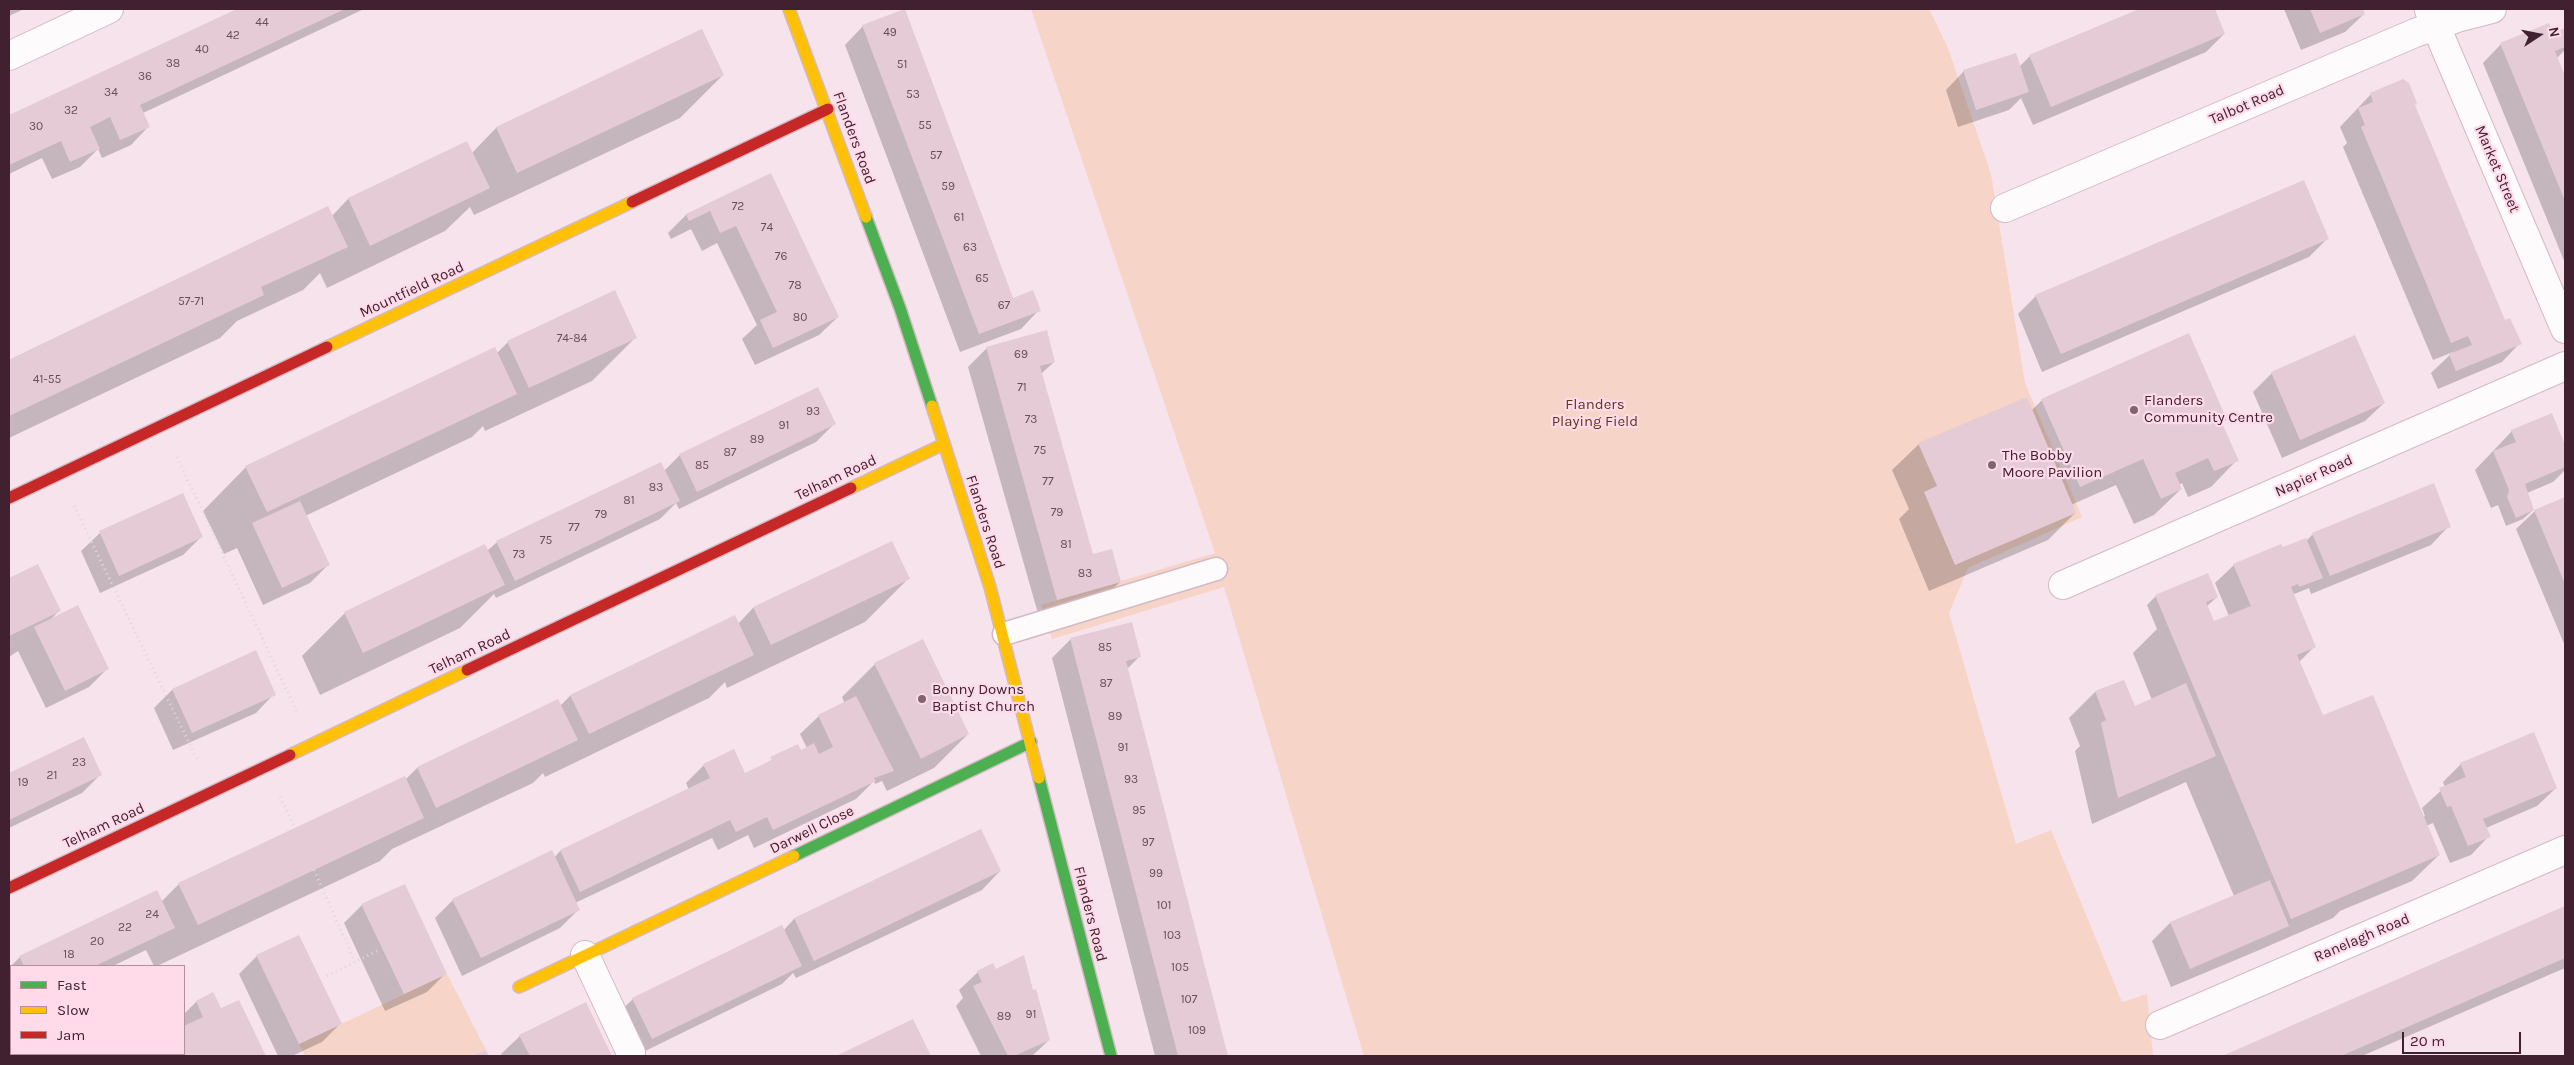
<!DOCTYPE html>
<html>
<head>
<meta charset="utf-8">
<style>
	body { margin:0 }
	#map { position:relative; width:2574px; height:1065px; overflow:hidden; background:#f7e3eb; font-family:Karla,sans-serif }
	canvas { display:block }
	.frame { position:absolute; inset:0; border:10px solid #412030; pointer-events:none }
	.legend { position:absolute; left:10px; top:965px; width:175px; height:90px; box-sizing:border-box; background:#ffdbea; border:1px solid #b390a0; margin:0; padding:6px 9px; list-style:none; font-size:15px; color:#412030 }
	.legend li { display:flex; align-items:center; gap:10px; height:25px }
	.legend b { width:25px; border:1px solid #b390a0 }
	.north { position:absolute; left:2514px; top:10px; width:50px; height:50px; -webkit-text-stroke:4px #ffdbea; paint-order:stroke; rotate:79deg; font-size:14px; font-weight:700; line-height:20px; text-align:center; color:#412030 }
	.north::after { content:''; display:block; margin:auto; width:18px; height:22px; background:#412030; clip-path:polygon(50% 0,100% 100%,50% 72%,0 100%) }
	.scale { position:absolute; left:2402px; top:1032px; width:119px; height:22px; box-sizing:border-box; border:2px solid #412030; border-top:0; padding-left:6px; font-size:15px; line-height:18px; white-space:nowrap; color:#412030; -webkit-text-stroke:4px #ffdbea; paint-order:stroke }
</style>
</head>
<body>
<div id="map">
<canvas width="2574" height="1065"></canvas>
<div class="frame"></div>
<ul class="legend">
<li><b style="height:6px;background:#4caf50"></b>Fast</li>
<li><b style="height:6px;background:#ffc107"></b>Slow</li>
<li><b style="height:6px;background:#c62828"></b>Jam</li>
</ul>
<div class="north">N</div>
<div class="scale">20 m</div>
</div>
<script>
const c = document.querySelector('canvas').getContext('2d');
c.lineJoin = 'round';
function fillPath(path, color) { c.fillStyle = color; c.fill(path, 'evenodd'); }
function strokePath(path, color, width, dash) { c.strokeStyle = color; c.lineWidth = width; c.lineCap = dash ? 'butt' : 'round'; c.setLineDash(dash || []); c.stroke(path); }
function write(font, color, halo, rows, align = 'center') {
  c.font = font + ' Karla,sans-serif'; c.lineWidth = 4.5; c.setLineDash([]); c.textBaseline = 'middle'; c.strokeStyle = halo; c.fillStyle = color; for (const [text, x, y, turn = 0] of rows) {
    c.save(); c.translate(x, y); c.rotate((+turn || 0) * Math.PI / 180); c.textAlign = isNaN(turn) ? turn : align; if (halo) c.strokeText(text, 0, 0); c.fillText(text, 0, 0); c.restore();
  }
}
const green = new Path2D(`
	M1031 9H1929L1948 48 1991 174 2025 383 2082 517 1968 568 1949 613 2016 844 2051 830 2122 1002 2147 994 2153 1056H1364L1224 587 1052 639 1041 605 1215 553Z
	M447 974 486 1050 471 1056H305L299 1044Z`);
const shadow = new Path2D(`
	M9 9H24L9 16Z
	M238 9H364L143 113 149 126 131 145 102 158 98 149 80 167 52 179 42 158 9 174V116Z
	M2142 9H2213L2224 34 2206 52 2033 125 2021 98 2009 110 1958 127 1946 90 1964 71 2019 67 2030 56Z
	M2284 9H2362L2364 14 2345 32 2301 50Z
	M863 26 1013 299 1039 310 1021 329 960 352 845 45Z
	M2565 29V50L2557 58 2565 80V263L2483 63 2501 44 2552 34Z
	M701 30 723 75 680 118 474 215 470 207 445 231 327 288 320 273 303 290 237 321 220 338 9 438V360L328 207 332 216 348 199 467 143 472 153 496 128Z
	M2371 94 2505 322 2520 343 2502 362 2438 389 2431 373 2453 352 2433 360 2343 147 2347 143 2340 127Z
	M770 175 838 317 819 335 755 365 742 339 757 325 717 243 702 251 691 229 671 239 668 233 686 215Z
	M2328 238 2309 257 2042 372 2018 314 2036 296Z
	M636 337 592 381 485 431 483 426 472 437 305 516 328 565 310 583 263 605 237 548 224 554 203 511 246 467 497 353 508 342Z
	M987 348 1054 362 1041 374 1092 555 1120 582 1101 600 1039 617 968 367Z
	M2272 373 2384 403 2365 421 2282 458 2253 392Z
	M2042 400 2226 420 2221 425 2237 460 2211 487 2188 497 2182 483 2179 485 2181 489 2154 515 2134 524 2116 485 2071 505 2075 513 2048 540 1929 591 1899 519 1909 509 1892 470 1919 444 2031 411Z
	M2552 415 2565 449V470L2553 482 2527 493 2533 510 2523 519 2506 526 2498 505 2491 508 2475 470 2512 431Z
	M834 424 816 442 679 509 676 503 660 519 496 598 494 594 460 628 320 695 302 656 345 613 487 551 496 543 660 463 664 471 680 455Z
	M2433 485 2449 526 2431 545 2311 594 2309 588 2292 595 2314 647 2299 662 2322 717 2423 817 2425 816 2422 808 2445 787 2443 782 2461 764 2556 788 2537 806 2486 828 2489 836 2471 855 2450 863 2433 823 2426 826 2439 855 2412 881 2340 911 2333 918 2257 951 2171 987 2152 941 2170 923 2234 896 2186 782 2092 824 2075 751 2080 746 2069 718 2095 692 2135 708 2152 700 2133 653 2157 629 2147 605 2156 596 2217 597 2207 606 2213 623 2229 616 2215 583 2234 565 2306 541 2312 535Z
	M182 494 201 537 183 555 100 593 81 551 100 533Z
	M2565 498V646L2516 529 2535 511Z
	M891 543 908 579 865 622 727 688 725 682 709 698 545 777 543 773 533 783 392 849 380 861 157 966H154L146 950 113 966H11V1010L9 1013V968L20 957 161 902 179 884 405 780 417 768 558 701 560 706 570 696 734 617 738 624 753 608Z
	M38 566 59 611 50 620 107 669 89 687 46 708 18 651 9 657V580Z
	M1131 624 1140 656 1127 669 1227 1056H1155L1052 658 1070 640Z
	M875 664 968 734 934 768 887 791 882 781 875 784 874 781 856 799 754 848 748 835 718 850 712 838 575 903 578 910 560 928 462 976 435 918 453 900 554 858 560 851 689 790 686 783 704 765 745 775 797 746 800 751 807 748 800 734 819 716 845 704 842 697Z
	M172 690 274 694 256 713 173 750 154 708Z
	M83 739 100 775 82 793 9 828V774Z
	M980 830 1000 871 982 890 796 978 793 973 782 984 635 1056 614 1017 633 999 783 931 794 919Z
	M362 905 445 974 427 992 385 1011 344 923Z
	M2565 908V968L2362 1056H2225Z
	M257 956 340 1024 322 1042 292 1056H278L239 974Z
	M996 970 1032 992 1049 1040 1032 1056H981L956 1006 963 998 959 990 978 972Z
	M213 994 221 1010 238 1001 265 1056H155L154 1054H184V1014L196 1002Z
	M585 1004 611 1056H502L501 1054 520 1036Z
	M912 1021 929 1056H839Z`);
const building = new Path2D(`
	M237 9H345L140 105 150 127 120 140 110 117 90 127 100 149 70 162 61 141 9 165V115Z
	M905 9 1013 298 1033 290 1041 311 979 334 862 25Z
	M2139 9H2215L2225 34 2051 107 2029 55Z
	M2310 9H2363L2365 14 2320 33Z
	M2549 23 2553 33 2565 28V47L2555 51 2565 76V201L2500 43Z
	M702 29 724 75 517 173 496 127Z
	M2016 53 2029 92 1976 110 1963 70Z
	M2403 79 2409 83 2417 103 2415 105 2505 320 2510 318 2522 344 2456 371 2449 354 2472 345 2468 336 2451 343 2361 127 2365 125 2358 108 2373 102 2370 93Z
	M467 141 490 188 370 246 348 198Z
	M771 173 839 317 773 348 760 320 777 312 736 226 720 233 710 211 689 221 686 214Z
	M2304 180 2329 239 2061 354 2035 295Z
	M328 206 348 247 261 287 264 295 9 416V360Z
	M615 290 637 338 529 388 507 341Z
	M1047 330 1055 362 1040 366 1093 554 1112 549 1121 582 1057 600 986 347Z
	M2189 333 2227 420 2222 423 2239 461 2214 471 2208 458 2175 473 2182 489 2161 499 2143 459 2080 487 2041 399Z
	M2355 335 2385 403 2300 440 2271 372Z
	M495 347 517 394 267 512 245 466Z
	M818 387 836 424 697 492 679 454Z
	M2027 397 2076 513 1955 565 1924 492 1937 486 1918 443Z
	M2552 413 2565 445V467L2525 484 2534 510 2516 518 2507 497 2509 490 2493 451 2516 442 2511 430Z
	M661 462 680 501 515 581 496 541Z
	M2434 483 2451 527 2330 576 2312 533Z
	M183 493 203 537 119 576 99 531Z
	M2565 497V584L2534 510Z
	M300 501 330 565 282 588 252 523Z
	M2306 538 2323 578 2299 587 2298 584 2291 587 2316 647 2297 655 2323 715 2373 695 2440 855 2291 919 2155 595 2208 573 2218 597 2206 602 2214 621 2251 606 2233 564 2281 544 2283 547Z
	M892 541 910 579 771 645 753 607Z
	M485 544 505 585 363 653 344 612Z
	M38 564 61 611 9 636V578Z
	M78 605 109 669 65 691 34 627Z
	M735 615 754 655 589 734 570 695Z
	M1132 622 1141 657 1126 661 1228 1056H1178L1070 638Z
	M923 639 969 734 921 759 874 663Z
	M256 650 276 695 192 733 172 689Z
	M2124 680 2135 706 2186 683 2216 756 2118 798 2101 723 2106 720 2095 691Z
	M856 696 894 771 874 778 876 781 773 830 767 817 736 832 730 820 580 892 560 850 710 778 703 764 734 749 745 773 772 760 770 757 798 744 801 750 814 743 819 754 833 747 818 715Z
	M558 699 578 740 436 808 417 767Z
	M2534 732 2557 788 2483 819 2491 837 2468 846 2451 806 2447 807 2439 788 2466 777 2460 763Z
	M84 737 102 775 9 820V773Z
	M405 776 424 818 198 925 178 883Z
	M981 829 1001 871 814 961 794 918Z
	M552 850 580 910 481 958 452 899Z
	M2270 880 2289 926 2190 969 2170 922Z
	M405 884 447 974 404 994 361 904Z
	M157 890 175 928 95 966H24L19 956Z
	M2565 906V958L2341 1056H2222Z
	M782 925 802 966 652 1039 632 998Z
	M299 935 342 1024 299 1044 256 955Z
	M1024 955 1033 990 1036 989 1050 1040 1014 1056H1008L973 986 982 982 977 971 993 963 996 969Z
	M9 976 11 981V1007L9 1008Z
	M213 992 221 1008 239 1000 266 1056H182L184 1026 203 1017 196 1001Z
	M586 1002 612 1056H530L519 1035Z
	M913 1019 931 1056H836Z
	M486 1050 489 1056H471Z`);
const path = new Path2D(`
	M177 457 298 714
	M74 506 198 761
	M280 797 295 828
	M314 870 355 962
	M327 976 377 951`);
const lane = new Path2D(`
	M1004 634 1216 569`);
const street = new Path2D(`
	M2429 10 2565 329
	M9 56 109 9
	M2005 208 2415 33 2457 18 2492 9
	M2063 585 2565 366
	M585 955 631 1053
	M2160 1025 2565 850
	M163 1054 164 1056`);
const fast = new Path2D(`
	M866 217 900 308 932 406
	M1039 778 1111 1056
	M794 856 1031 742`);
const slow = new Path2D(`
	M789 9 866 217
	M327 347 632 202
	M932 406 990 587 1039 778
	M851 488 944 444
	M290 755 467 670
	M519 987 794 856`);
const jam = new Path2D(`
	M632 202 828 109
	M9 498 327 347
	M467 670 851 488
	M9 888 290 755`);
const markers = [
	[2134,410,5,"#816471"],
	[1992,465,5,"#816471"],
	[922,699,5,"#816471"]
];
const numberNames = [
	["44",262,23],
	["49",890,33],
	["42",233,36],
	["40",202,50],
	["38",173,64],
	["51",902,65],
	["36",145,77],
	["34",111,93],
	["53",913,95],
	["32",71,111],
	["55",925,126],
	["30",36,127],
	["57",936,156],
	["59",948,187],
	["72",738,207],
	["61",959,218],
	["74",767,228],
	["63",970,248],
	["76",781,257],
	["65",982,279],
	["78",795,286],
	["57-71",191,302],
	["67",1004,306],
	["80",800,318],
	["74-84",572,339],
	["69",1021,355],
	["41-55",47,380],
	["71",1022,388],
	["93",813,412],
	["73",1031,420],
	["91",784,426],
	["89",757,440],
	["75",1040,451],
	["87",730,453],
	["85",702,466],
	["77",1048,482],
	["83",656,488],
	["81",629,501],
	["79",1057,513],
	["79",601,515],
	["77",574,528],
	["75",546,541],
	["81",1066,545],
	["73",519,555],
	["83",1085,574],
	["85",1105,648],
	["87",1106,684],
	["89",1115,717],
	["91",1123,748],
	["23",79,763],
	["21",52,776],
	["93",1131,780],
	["19",23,783],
	["95",1139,811],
	["97",1148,843],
	["99",1156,874],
	["101",1164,906],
	["24",152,915],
	["22",125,928],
	["103",1172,936],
	["20",97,942],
	["18",69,955],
	["105",1180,968],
	["107",1189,1000],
	["91",1031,1015],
	["89",1004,1017],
	["109",1197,1031]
];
const streetNames = [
	["Talbot Road",2247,105,-23],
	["Flanders Road",854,138,70],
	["Market Street",2497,169,67],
	["Mountfield Road",412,290,-25],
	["Napier Road",2314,476,-24],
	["Telham Road",836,478,-25],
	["Flanders Road",985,522,72],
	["Telham Road",470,652,-25],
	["Telham Road",104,826,-25],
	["Darwell Close",812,830,-26],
	["Flanders Road",1090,914,76],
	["Ranelagh Road",2362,938,-23]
];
const poiNames = [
	["Flanders",2144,401],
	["Community Centre",2144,418],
	["The Bobby",2002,456],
	["Moore Pavilion",2002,473],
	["Bonny Downs",932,690],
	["Baptist Church",932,707]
];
const parkNames = [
	["Flanders",1595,405],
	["Playing Field",1595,422]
];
fillPath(green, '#f7d4c8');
fillPath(shadow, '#0003');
fillPath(building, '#e4cbd5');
strokePath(lane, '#d3bac4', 25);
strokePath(street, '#d3bac4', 30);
strokePath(fast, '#d3bac4', 14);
strokePath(slow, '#d3bac4', 14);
strokePath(jam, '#d3bac4', 14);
strokePath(path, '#ded8db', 3, [1, 4]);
strokePath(lane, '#fefbfc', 22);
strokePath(street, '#fefbfc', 28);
strokePath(fast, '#4caf50', 11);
strokePath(slow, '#ffc107', 11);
strokePath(jam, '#c62828', 11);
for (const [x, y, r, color] of markers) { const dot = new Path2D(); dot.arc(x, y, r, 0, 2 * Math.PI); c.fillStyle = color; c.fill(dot); strokePath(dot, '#ffdbea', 2); }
write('12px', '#6a4c5a', null, numberNames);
write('15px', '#412030', '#ffdbea', streetNames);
write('15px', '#412030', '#ffdbea', poiNames, 'left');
write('15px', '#643515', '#ffdbea', parkNames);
</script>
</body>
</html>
